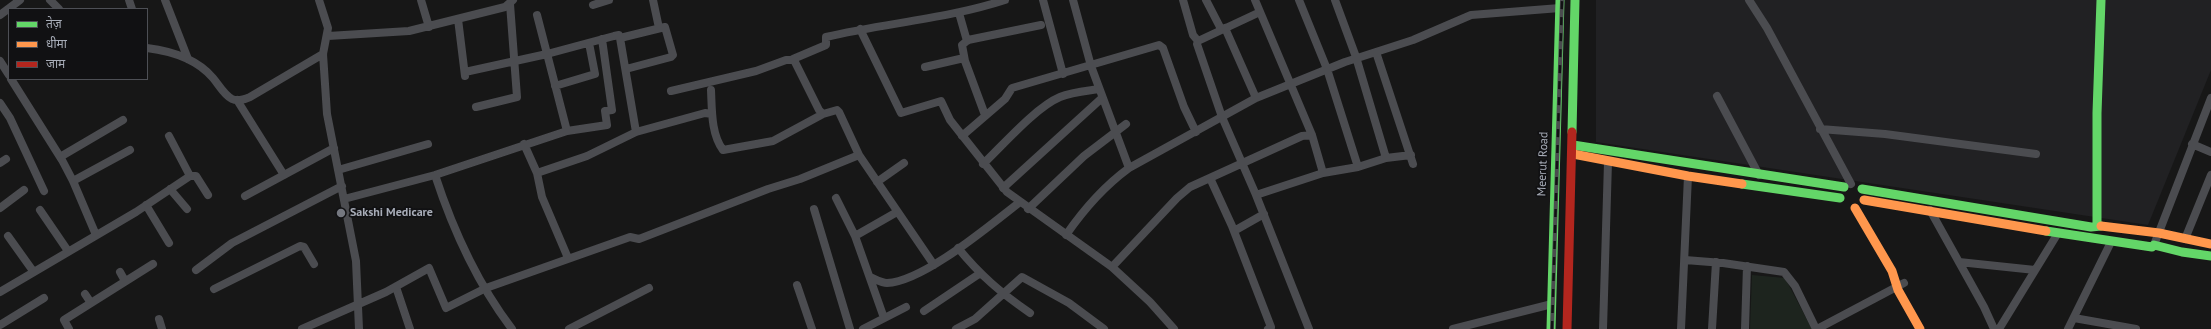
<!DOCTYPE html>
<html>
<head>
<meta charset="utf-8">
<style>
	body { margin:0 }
	#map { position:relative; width:2211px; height:329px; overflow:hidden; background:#171717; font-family:"PT Sans","Noto Sans Devanagari",sans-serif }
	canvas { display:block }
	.legend { position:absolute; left:8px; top:8px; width:140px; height:72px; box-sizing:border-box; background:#111113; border:1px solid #4d4f55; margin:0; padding:5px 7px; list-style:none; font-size:12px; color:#a8adb8 }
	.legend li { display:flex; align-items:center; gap:8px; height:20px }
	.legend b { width:20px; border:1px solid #4d4f55 }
</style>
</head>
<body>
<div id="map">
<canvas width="2211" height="329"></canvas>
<ul class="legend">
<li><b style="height:5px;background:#63d668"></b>तेज़</li>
<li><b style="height:5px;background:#ff974d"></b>धीमा</li>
<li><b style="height:5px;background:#b3261e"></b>जाम</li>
</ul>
</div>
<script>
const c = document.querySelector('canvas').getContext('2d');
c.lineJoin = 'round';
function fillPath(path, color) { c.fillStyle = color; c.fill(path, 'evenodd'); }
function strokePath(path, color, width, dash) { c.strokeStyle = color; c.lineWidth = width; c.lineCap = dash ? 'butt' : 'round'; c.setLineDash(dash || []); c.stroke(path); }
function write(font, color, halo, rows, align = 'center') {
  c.font = font + ' "PT Sans",sans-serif'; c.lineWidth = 3.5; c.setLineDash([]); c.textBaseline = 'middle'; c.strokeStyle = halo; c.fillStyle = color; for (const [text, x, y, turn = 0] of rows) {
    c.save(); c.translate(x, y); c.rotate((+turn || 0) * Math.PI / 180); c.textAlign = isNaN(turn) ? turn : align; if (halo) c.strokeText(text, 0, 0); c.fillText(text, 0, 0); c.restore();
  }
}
const built = new Path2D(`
	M1596 0H2211V70L2148 225 1596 142Z`);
const green = new Path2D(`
	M1752 275 1785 278 1812 329H1750Z`);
const street = new Path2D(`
	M50 0 59 9
	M129 0 132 9
	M165 0 188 59
	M319 0 328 28 323 54 327 114 356 261 359 329
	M421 0 429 27
	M653 0 659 28
	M1043 0 1063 74
	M1073 0 1091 66 1129 168
	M1183 0 1193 35 1198 41
	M1206 0 1221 29
	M1255 0 1312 135 1323 173
	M1299 0 1327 69 1358 167
	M1335 0 1356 57 1386 158
	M1749 0 1767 28 1851 184
	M593 5 609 0
	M1260 12 1198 41 1197 44 1222 117 1256 195 1309 329
	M959 13 967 41
	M0 15 20 0
	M537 15 567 131
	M458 19 465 76
	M1225 28 1256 98
	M860 29 901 113 941 101 950 120 1007 192 1112 267 1150 302 1174 329
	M328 36 409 31 505 7 513 0
	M620 38 636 132
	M147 48C171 51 197 59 213 78 219 85 224 95 232 99 238 102 245 99 250 97L323 54
	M1376 52 1413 164
	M793 59 826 45V37C885 23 947 19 1005 0
	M0 61 9 75
	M925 67 964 58
	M465 72 547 54 614 36 619 35 620 38 665 27 673 55 671 57 626 69
	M11 79 62 160 73 181 96 235
	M555 86 595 74 589 43
	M711 90C712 110 711 134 723 150L773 141 823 114
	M671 91 756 71 786 60H794L819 110 823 114 837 110 839 112 859 155 934 265
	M1717 96 1759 175
	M237 100 284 175
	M0 103 10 118 44 191
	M476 107 517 97 510 4
	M985 115 965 61 962 45 968 40 1041 25
	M1820 129 1885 134 2036 154
	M169 136 190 176
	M962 136 1005 99 1012 88 1159 45 1163 48 1184 107 1196 132
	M524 144 537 173 542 197 568 258
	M2192 144 2211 152
	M60 157 123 120
	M0 163 6 159
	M983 164C1003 145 1036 107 1060 97 1072 92 1086 91 1099 89
	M338 170 428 144
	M537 173 587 156 636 132 705 113 712 114
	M435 175C453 230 477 283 512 329
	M1210 178 1232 226 1271 327 1268 329
	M73 181 130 150
	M877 182 904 163
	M1003 188 1102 98
	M170 189 187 209
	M1256 195 1323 173 1358 167 1386 158 1411 155
	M245 196 334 148
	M836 198 855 236 884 318
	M344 199 435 175 567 131 607 125 605 111 612 110 602 39
	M146 205 169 243
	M0 208 24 190
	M814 209 850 329
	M1028 209 1084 156 1126 124
	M40 210 68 251
	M1930 210 1984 307 1994 329
	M1234 231 1264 214
	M1066 235C1084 209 1103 187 1129 168L1256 98 1345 62 1413 40 1471 15 1560 8
	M8 236 33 271
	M855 236 897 212
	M2185 239 2211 175
	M2154 245 2211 98
	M958 248C980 275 1001 293 1030 313
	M1685 260 1723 263 1784 272 1795 286 1816 329
	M1959 262 2035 270
	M1112 267 1177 198 1190 187 1302 136 1312 135
	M196 270 232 243 342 186
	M120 272 125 281
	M870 277C875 279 882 283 887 283 923 282 990 225 1020 202
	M797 285 812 329
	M396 287 410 329
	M214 289 300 246 304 247 314 264
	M0 292 136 212 190 176H196L208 195
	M85 294 91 303
	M924 311 979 274
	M2074 318 2136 329
	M159 319 162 329
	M0 325 44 298
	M69 329 64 320 153 264
	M302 329 386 292 429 268 446 308 486 288 630 237 639 239 768 189 800 179 859 155
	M569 329 649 288
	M863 329 906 307
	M956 329 975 319 1022 277 1069 303 1104 329
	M1453 329 1552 304
	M1603 329 1608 162
	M1681 329 1688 176
	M1712 329 1716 262
	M1745 329 1747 266
	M1817 329 1904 283
	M1999 329 2058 233
	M2068 329 2111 242`);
const fast = new Path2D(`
	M1572 132 1575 0
	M1573 145 1844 187
	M1742 184 1840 198
	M1862 189 2091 227 2101 226
	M2097 225V113L2101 0
	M2046 231 2152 247 2154 245 2182 252 2211 256
	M1551 329 1560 0`);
const slow = new Path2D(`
	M1573 154 1688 176 1742 184
	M1864 200 2046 231
	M1855 208 1892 271 1898 290 1920 329
	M2101 226 2159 233 2211 244`);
const jam = new Path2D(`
	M1567 329 1572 132`);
const rail = new Path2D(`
	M1552 329 1562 0`);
const markers = [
	[341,213,5,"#757880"]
];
const streetNames = [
	["Meerut Road",1543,164,-88]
];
const poiNames = [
	["Sakshi Medicare",350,213]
];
fillPath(built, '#212123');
fillPath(green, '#1d241e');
strokePath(street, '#4b4c50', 8);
strokePath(fast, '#63d668', 9);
strokePath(slow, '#ff974d', 9);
strokePath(jam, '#b3261e', 9);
strokePath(rail, '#4b4c4f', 4);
strokePath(rail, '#111113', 2.5, [8]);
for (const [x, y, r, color] of markers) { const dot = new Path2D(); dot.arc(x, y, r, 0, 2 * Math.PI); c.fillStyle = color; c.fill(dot); strokePath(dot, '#111113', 1.5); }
write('12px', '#a8adb8', '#111113', streetNames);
write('bold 12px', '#a8adb8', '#111113', poiNames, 'left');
</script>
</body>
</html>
